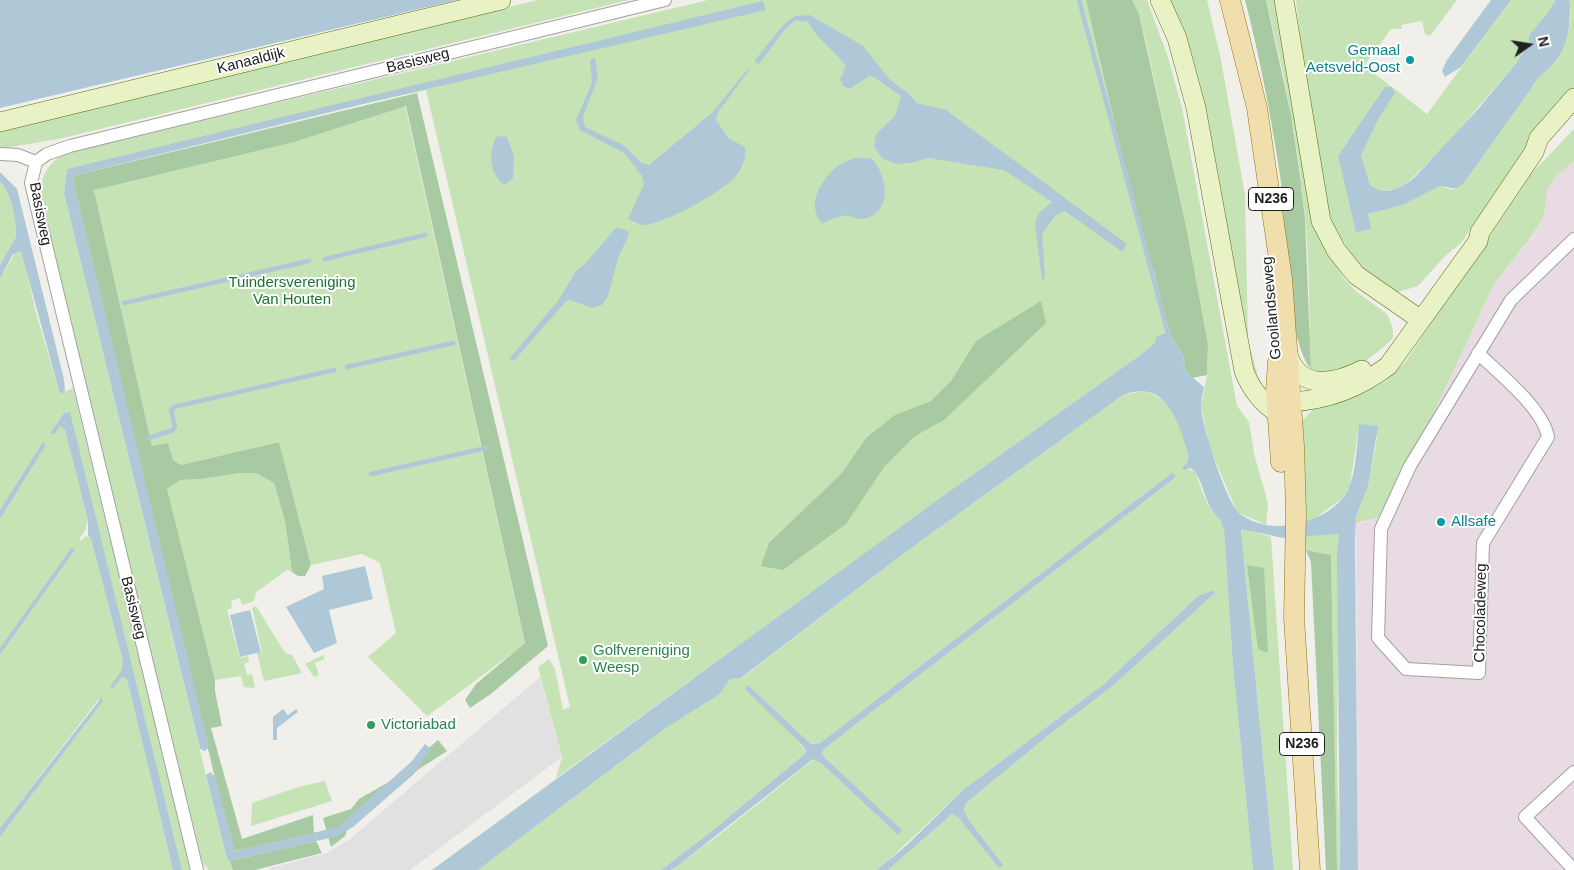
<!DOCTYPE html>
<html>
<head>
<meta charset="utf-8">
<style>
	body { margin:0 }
	#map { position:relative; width:1574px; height:870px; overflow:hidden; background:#f0efe9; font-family:Helvetica,sans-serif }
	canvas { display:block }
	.north { position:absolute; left:1504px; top:20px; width:50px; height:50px; -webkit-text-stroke:4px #fff; paint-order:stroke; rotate:77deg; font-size:14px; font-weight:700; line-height:20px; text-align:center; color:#212121 }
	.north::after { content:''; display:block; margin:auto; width:18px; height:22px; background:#212121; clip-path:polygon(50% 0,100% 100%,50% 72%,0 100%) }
</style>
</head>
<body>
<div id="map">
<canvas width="1574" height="870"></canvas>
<div class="north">N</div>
</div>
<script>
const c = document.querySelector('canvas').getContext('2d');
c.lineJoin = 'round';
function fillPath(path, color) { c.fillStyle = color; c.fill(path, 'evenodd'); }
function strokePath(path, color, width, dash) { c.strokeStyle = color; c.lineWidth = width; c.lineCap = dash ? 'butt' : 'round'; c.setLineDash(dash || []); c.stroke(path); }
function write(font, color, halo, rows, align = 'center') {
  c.font = font + ' Helvetica,sans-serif'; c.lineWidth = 4; c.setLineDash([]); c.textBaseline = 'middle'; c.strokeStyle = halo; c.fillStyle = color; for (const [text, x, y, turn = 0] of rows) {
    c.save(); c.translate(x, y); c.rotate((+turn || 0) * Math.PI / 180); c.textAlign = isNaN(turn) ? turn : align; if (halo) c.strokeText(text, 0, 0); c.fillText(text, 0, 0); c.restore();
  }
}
const industrial = new Path2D(`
	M1574 161V870H1358L1356 523 1365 522 1396 494 1494 284 1533 236 1544 216 1547 191 1555 177Z`);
const grass = new Path2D(`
	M538 0H629L63 138 0 149V129Z
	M708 0H1086L1174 328 1139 356 556 778 562 757 538 667 549 659 555 669 563 710 570 707 426 90 67 169 64 193 206 775 227 859 230 861 233 870H209L203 864 44 218C40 189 36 173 63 154Z
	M1132 0H1147L1168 57 1182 108 1237 406 1249 422 1254 454 1265 492 1268 506 1266 525 1237 512 1209 446 1201 406 1207 375 1208 344 1186 226 1146 42 1139 14Z
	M1170 0H1207L1221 60 1245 195 1248 340 1257 373V382L1251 375Z
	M1266 0H1275L1321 240 1345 280 1358 293 1387 314 1393 328V338L1390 341C1359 369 1357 368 1316 373L1311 369C1309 318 1310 267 1305 217 1298 143 1284 71 1266 0Z
	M1296 0H1457L1430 36 1425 34 1422 21 1401 25 1402 29H1391L1366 63V67L1427 114 1511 0H1555L1549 11 1529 35V44L1517 62 1443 148 1407 183 1396 189 1380 191 1370 185 1366 178 1361 156 1377 122 1395 93 1347 143 1338 156 1367 214 1403 205 1440 186 1452 190 1464 183 1531 89C1539 73 1544 75 1554 63 1567 47 1574 20 1569 0H1574V89L1536 135 1461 243 1444 257 1418 286 1398 292 1372 277 1355 261 1334 226 1327 206 1305 83Z
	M405 105 525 644 427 716 368 657 396 633 380 563 362 554 311 565 279 442 181 465 152 446 94 190Z
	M1574 129V161L1555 177 1547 191 1544 216 1532 236 1494 284 1396 494 1383 516 1356 523V516L1368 487 1377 438 1359 425 1350 485 1343 498 1311 521 1304 522 1299 424 1318 404 1376 387 1387 380 1406 361 1532 173Z
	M0 181C11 193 17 220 16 237L0 265Z
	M16 251H21L23 255 36 313 60 394 73 388 191 870H182L69 412 64 413 50 433 54 435 60 426 65 430 88 521 85 531 79 539 81 541 86 536 91 539 123 661 121 671 111 690 122 677 127 679 173 870H0V837L103 701 98 700 0 828V655L75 550 72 548 0 648V519L46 445 43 443 0 510V279Z
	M1143 391C1153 394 1160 397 1168 404 1177 413 1191 451 1187 463L1182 467 1195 472C1201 486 1207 511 1220 519L1224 530 1233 666 1253 870H888L952 814 959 818 1003 865 969 820 964 810 966 803 1055 730 1114 685 1215 593 1214 590 1198 596 1105 683 963 790 878 870H671L715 838 814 759 821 763 898 835 826 759 822 753 824 749 1176 477 1173 472 820 743 811 744 748 685 807 752 712 831 661 870H478L663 730 720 694 730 678H742L907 551 1123 395Z
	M240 473H256L274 483 285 521 292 572 287 570 256 592 254 601 242 605 240 598 231 601 232 608 227 610 240 658 248 656 249 662 244 664 247 675 252 674 255 688 244 687 241 676 215 680 167 489 180 480 201 479Z
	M1241 528 1271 537 1293 870H1274Z
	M1339 534 1337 754 1340 870H1337L1331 555 1306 550V536Z
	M256 606 285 653 292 655 302 673 264 681 257 653 262 652 252 608Z
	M323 655 325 659 315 663 319 675 314 677 305 664Z
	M325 781 332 801 251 826 252 803 298 787Z`);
const forest = new Path2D(`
	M1086 0H1132L1139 14 1186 226 1208 344 1207 375 1192 378 1186 372 1183 356 1169 332 1154 270 1147 263Z
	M1245 0H1266L1291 115 1300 176 1305 219 1311 369C1285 338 1286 219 1280 175 1271 116 1260 58 1245 0Z
	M417 93 548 646 492 693 470 708 465 700 476 684 525 643 406 106 294 142 94 190 152 446 168 443 173 460 181 465 279 442 311 565 305 576H298L292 572 285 521 274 483 256 473H240L201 479 180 480 167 489 215 680V691L222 726 211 728 242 839 313 815 314 833 237 851 234 849 214 774 72 176Z
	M1041 301 1046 323 944 420 915 436 884 467 846 524 783 570 761 566 769 543 841 474 867 437 895 415 931 401 951 381 976 341Z
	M1306 550 1331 555 1337 870H1326L1311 562Z
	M1247 565 1264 568 1268 653 1258 649Z
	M438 740 447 751 419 769 350 823 345 836 331 847 323 818 351 809 359 799 392 780Z
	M316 841 322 853 255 870H233L230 861Z`);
const parking = new Path2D(`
	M540 677 562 757 410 870H270V868L327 853 350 839Z`);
const water = new Path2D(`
	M0 0H457L0 108Z
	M1491 0H1511L1461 67 1445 77 1442 71 1447 60Z
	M1555 0H1569L1570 4C1570 26 1569 45 1554 63 1544 75 1539 73 1531 89L1464 183C1454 192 1452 187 1440 186L1403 205 1368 214 1371 229 1356 232 1338 156 1385 87H1392L1395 93 1377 122 1361 156 1370 185C1385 197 1402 188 1415 177L1479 108 1517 62 1529 44V35L1549 11Z
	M763 1 766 10 363 104 72 176 209 747 205 751 200 749 64 193 67 169Z
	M810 15 863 46 890 80 908 93 917 103 946 110 1127 244 1122 252 1065 211 1055 216 1042 233 1045 278 1042 280 1035 223 1039 213 1052 202 1004 170 928 158 910 163 896 164 882 158 874 147 876 134 895 116 901 96 874 77 869 76 850 89 843 86 840 79 846 66C834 50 818 40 808 22L796 20 786 28 759 64 755 62V60L784 24 795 16Z
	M595 58 598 78 583 116 585 127 623 145 642 163 649 165 712 113 748 69H750L718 112 716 120 728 138 745 147C746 158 743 167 736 176 724 191 663 225 643 225 639 224 633 221 628 219L644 184 642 176 624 153 580 130 576 120 592 83 590 60Z
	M497 136 507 137 514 156 513 178 505 185C489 176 488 150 497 136Z
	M855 158H871C888 175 893 212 864 219 857 220 851 215 845 216 836 216 830 221 822 223 806 205 820 183 834 169 839 164 849 161 855 158Z
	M0 172 17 189 64 379 65 392 60 394 21 251 13 254 0 279V265L16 237C17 220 11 193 0 181Z
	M616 228 626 230 629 234 618 258 608 296 602 305 592 308 570 300 565 302 514 361 511 360 510 358 558 301 576 271 585 264Z
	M1169 332 1183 356 1186 372 1204 387C1203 393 1201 400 1201 406 1201 424 1226 501 1239 513 1268 537 1320 525 1343 498 1356 483 1357 444 1359 424L1378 426 1368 487 1356 516 1355 542 1358 870H1340L1337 551 1339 534 1283 538 1241 529 1274 870H1253L1233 666 1224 530 1220 519C1204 509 1204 475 1190 468L1184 470 1182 467 1187 463C1190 454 1185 446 1183 437 1173 408 1159 381 1123 395L907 551 741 678 730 679 720 694 663 730 478 870H432L932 504 1139 356 1155 343 1156 337Z
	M70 412 182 870H173L127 679 122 677 112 690 110 687 121 671 123 661 91 539 88 536V521L65 430 60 426 54 435 50 433 64 413Z
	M43 442 46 445 0 519V510Z
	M1173 472 1176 477 824 749 822 753 826 759 902 830 898 835 821 763 813 759 680 864 671 870H661L712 831 807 752 802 745 745 689 748 685 811 744 820 743Z
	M72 547 75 550 0 655V648Z
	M365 566 373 599 329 610 337 643 314 653 286 607 324 589 322 576Z
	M1214 590 1215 593 1114 685 1055 730 966 803 964 810 969 820 1003 865 999 868 959 818 952 814 888 870H877L907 845 963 790 1105 683 1198 596Z
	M250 610 261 652 240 657 230 615Z
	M102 697 103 701 0 837V828Z
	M283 709 288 715 296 709 298 712 277 728V740H273V717Z
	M425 744 431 749 414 774 354 826 338 836 230 861 227 859 206 775 210 772 216 777 234 849 237 851 338 827 411 762Z`);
const stream = new Path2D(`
	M1079 0 1169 337
	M325 259 425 235
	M124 303 309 261
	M347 367 453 343
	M149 438 173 430 175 427 171 410 174 407 334 370
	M371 474 486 448`);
const street = new Path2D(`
	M0 154 18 155 36 162
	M1478 353C1499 374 1543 408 1548 437L1483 543 1479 673 1406 669 1378 638 1381 529 1410 466 1511 300 1574 239
	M1574 772 1525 817 1574 870
	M197 870 31 183 36 162 47 154 70 146 665 0`);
const secondary = new Path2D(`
	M1160 0 1177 38 1196 108 1244 371C1250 387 1262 404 1278 413
	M1284 0 1321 221 1336 250 1356 275 1421 320
	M0 122 501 0
	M1288 354C1298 391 1335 384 1362 370
	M1282 389 1291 402C1327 400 1359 388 1388 366L1478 241 1480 232 1534 152 1539 138 1574 98`);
const primary = new Path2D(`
	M1230 0 1257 108 1282 279 1294 446 1296 513 1294 618 1310 870
	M1278 362 1276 391 1281 462`);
const markers = [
	[1410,60,5,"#0f9aa8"],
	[1441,522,5,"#0f9aa8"],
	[583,660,5,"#2e9e5b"],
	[371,725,5,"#2e9e5b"]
];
const shields = [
	[1271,199,45],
	[1302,744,45]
];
const shieldNames = [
	["N236",1271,199],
	["N236",1302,744]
];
const cultureNames = [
	["Gemaal",1400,51],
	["Aetsveld-Oost",1400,68],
	["Allsafe",1451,522,"left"]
];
const streetNames = [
	["Kanaaldijk",251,61,-14],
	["Basisweg",418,61,-14],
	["Basisweg",40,214,79],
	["Gooilandseweg",1272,308,-95],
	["Basisweg",133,608,76],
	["Chocoladeweg",1481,613,-89]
];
const parkNames = [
	["Tuindersvereniging",292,283],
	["Van Houten",292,300]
];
const leisureNames = [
	["Golfvereniging",593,651],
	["Weesp",593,668],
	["Victoriabad",381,725]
];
fillPath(industrial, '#e8dbe4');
fillPath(grass, '#c5e3b5');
fillPath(forest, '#a8caa3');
fillPath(parking, '#e1e1e1');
fillPath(water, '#afc8d8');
strokePath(stream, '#afc8d8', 4.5);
strokePath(street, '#a2a2a2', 14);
strokePath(secondary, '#556c13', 20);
strokePath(primary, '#8a7513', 21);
strokePath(street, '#fff', 12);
strokePath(secondary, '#e9f2c4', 19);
strokePath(primary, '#f1dead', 20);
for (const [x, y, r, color] of markers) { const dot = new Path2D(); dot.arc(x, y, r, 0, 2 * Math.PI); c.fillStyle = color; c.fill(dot); strokePath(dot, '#fff', 2); }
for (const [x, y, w] of shields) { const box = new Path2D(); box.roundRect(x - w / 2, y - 11.5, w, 23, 4); c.fillStyle = '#fff'; c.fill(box); strokePath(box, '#212121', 1); }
write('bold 14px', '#212121', null, shieldNames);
write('15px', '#0d838f', '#fff', cultureNames, 'right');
write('15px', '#212121', '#fff', streetNames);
write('15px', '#1a732f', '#fff', parkNames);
write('15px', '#27864d', '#fff', leisureNames, 'left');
</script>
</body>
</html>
